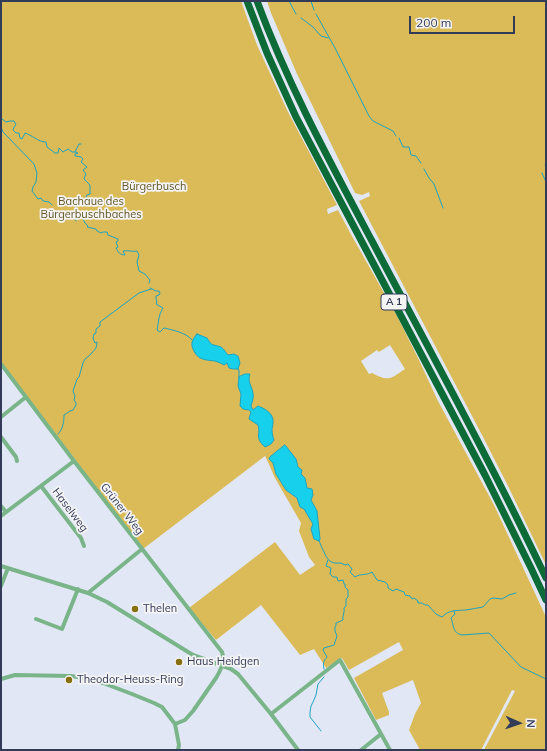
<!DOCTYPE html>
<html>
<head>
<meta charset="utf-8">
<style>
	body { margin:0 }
	#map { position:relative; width:547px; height:751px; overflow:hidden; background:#e2e7f6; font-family:Mulish,sans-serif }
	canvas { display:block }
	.frame { position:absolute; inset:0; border:2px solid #333b58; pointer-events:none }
	.north { position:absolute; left:499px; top:703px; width:40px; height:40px; -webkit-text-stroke:3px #f4f4f4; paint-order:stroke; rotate:92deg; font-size:11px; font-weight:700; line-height:16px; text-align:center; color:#333b58 }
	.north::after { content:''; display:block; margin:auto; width:14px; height:18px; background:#333b58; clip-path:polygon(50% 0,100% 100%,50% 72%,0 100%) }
	.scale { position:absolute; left:409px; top:16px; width:106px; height:18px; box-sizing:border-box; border:2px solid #333b58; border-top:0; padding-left:5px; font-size:12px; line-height:14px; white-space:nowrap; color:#333b58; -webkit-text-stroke:3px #f4f4f4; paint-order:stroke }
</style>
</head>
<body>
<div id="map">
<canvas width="547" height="751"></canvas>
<div class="frame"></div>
<div class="north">N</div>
<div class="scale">200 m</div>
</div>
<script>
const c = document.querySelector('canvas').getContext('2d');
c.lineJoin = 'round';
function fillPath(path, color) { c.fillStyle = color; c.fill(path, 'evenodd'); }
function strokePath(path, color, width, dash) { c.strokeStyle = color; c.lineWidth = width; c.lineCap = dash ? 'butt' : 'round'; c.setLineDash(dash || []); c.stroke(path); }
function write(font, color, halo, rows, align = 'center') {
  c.font = font + ' Mulish,sans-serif'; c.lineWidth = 3.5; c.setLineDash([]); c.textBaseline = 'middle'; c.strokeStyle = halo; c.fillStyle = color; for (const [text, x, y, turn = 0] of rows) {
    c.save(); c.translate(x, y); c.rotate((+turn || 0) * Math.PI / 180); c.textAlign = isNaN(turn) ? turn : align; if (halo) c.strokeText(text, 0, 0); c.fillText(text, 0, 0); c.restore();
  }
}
const green = new Path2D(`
	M1 1H241L257 45 287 110 337 205 327 209 328 214 338 210 353 238 397 316 418 358 438 401 494 505 546 617V750H484L515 691 512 690 481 750H420L409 730 415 714 421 703 413 680 382 693 389 712V715L376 720 354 678 403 650 399 642 349 670 342 658 326 668 314 649 300 655 261 605 216 640 189 608 275 542 300 575 315 565 309 557 299 531 301 523 275 478 268 462 265 456 143 549 1 362ZM390 345 405 369C390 379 389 382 372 373L369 374 361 361 377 350 379 352Z
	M267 1H546V565L509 488 482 435 359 201 370 196 369 192 362 195 355 193 297 74 271 13Z`);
const water = new Path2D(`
	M197 334 207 338C212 347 213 344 221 347 224 349 226 353 228 355L234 354 238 356 240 363 238 369H233L229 368 227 363 224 365C221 363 218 362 215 361 206 360 198 360 194 351 190 344 192 340 197 334Z
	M245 374H250C247 382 252 386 253 393 254 398 252 402 251 406L253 410 258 406C266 409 274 414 273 423 273 426 272 428 272 430 272 433 273 437 274 440L271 444 265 447C254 437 261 435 258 425L249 419 251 412 249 410 243 409 240 406 241 394 238 386 239 377Z
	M285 445 296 459 298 467 302 470 301 474 305 478 307 488 312 489 313 495 311 500 317 511 320 539 319 541 314 539 311 529 313 524 304 509 300 507 297 498 286 490 276 474 273 463 269 459 270 457Z`);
const stream = new Path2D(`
	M289 1 296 14
	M311 1 314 10
	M316 14 335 48 369 116 373 121 393 131 396 136
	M301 18 313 27 321 36 328 38
	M1 119H2L6 122 10 121H14L16 125 14 127 13 130 16 133H19L20 138 22 139 25 133C32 135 38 142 46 142L47 147 55 153H58L59 148 63 152 68 149 72 152H76L78 153 75 154V156L81 157 83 159 81 162 87 167 83 170 86 174 84 178 85 180 90 185V194L87 195 86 197 89 200 84 203 83 202 82 204 80 203 77 204 75 210V212L77 214 80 213C82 216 83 220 85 223 86 224 87 225 88 226L87 227 96 229 97 231 101 233 103 232H107L108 235 118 239V241L116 242 118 247 116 248C118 252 120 255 125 255L123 251C128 250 132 252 137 251L139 255 137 262 139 271 145 274 150 280 149 283
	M1 127 3 132 34 164 37 173 36 182 33 187 32 191 38 199 41 198 43 201 49 202 52 205
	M399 138 403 147H409L411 155 416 156 421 163
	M75 152 79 144H81
	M545 165 546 163
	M424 169 429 178 434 184 443 208
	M542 173 546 182
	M74 213 73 214 76 221
	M150 288 156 291H159L160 293 159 295 156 296V299L157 302 156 304 163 308C158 316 159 321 157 330L160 332 164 328C173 330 187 333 192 340
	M237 369 239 370V378
	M58 434C63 429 64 422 64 415L70 411 73 410 76 405V403L74 400 75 396 73 391 77 379 79 377 83 363 85 359 91 354 96 348 97 343V342L95 343 93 338 94 334 96 333V329L100 326V322L139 293 151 289
	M319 540C320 544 322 548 324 552 328 561 331 564 341 563L345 565 348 564 352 569 350 572 355 577C361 573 366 576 372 572L377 580 385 582 388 585V588L393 591 396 589 404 592 405 595 410 596 412 599 414 598 418 601V603H422L425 605H428L436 614 442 617C450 609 456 611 466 610 472 609 477 608 483 607L490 599 493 598 502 599 509 595 516 593
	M454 611 455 614 451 618C454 625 452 633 462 635L489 633 521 667 546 679
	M324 669C323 664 323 661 327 657L323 650 324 648 334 645 337 636 335 631V627L336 625V623L343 620C342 615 345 613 344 608L346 606V599L348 597V590L345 587V584H344L343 580 338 581 337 577H333L330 574 331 568 326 566 328 560
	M321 731 310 717V712L311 706 313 702 316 695 318 684 324 677`);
const street = new Path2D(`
	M1 364 74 461 222 652C225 660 221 670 216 678L193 711 185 720 175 724
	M1 417 26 397
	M1 437 16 457 17 461
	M41 486 81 538 84 546
	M1 506 6 512
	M1 516 74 461
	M1 566 88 593 107 602 193 655 231 669 238 674 271 714 298 750
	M1 586 8 568
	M88 593 142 549
	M36 619 62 629 78 589
	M1 679 15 675 71 676 84 678 103 683 132 694 154 703 162 707 175 724 179 745 178 750
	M271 714 340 660 390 750
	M361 750 381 734`);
const highway = new Path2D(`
	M247 1 267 53 296 117 485 475 531 568 546 600
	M257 1C288 85 330 162 372 241 431 353 492 464 546 578`);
const markers = [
	[135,609,4,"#886f10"],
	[179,662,4,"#886f10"],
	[69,680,4,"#886f10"]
];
const shields = [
	[394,302,26]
];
const shieldNames = [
	["A 1",394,302]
];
const parkNames = [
	["Bürgerbusch",154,187],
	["Bachaue des",91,202],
	["Bürgerbuschbaches",91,215]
];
const streetNames = [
	["Grüner Weg",122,509,52],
	["Haselweg",70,510,53]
];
const poiNames = [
	["Thelen",143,609],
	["Haus Heidgen",187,662],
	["Theodor-Heuss-Ring",77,680]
];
fillPath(green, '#dabb57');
fillPath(water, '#16d0ec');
strokePath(water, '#1fa3c0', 1);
strokePath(stream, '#1fa3c0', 1);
strokePath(street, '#7ab589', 4);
strokePath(highway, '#0c6b36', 7);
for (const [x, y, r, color] of markers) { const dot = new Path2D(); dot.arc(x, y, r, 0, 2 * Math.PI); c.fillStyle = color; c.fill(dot); strokePath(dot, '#f4f4f4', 1.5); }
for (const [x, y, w] of shields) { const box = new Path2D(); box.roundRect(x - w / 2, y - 8, w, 16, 3); c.fillStyle = '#f4f4f4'; c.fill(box); strokePath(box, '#333b58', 1); }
write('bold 10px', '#333b58', null, shieldNames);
write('11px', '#645628', '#f4f4f4', parkNames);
write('11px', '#333b58', '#f4f4f4', streetNames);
write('11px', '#333b58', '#f4f4f4', poiNames, 'left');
</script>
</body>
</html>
